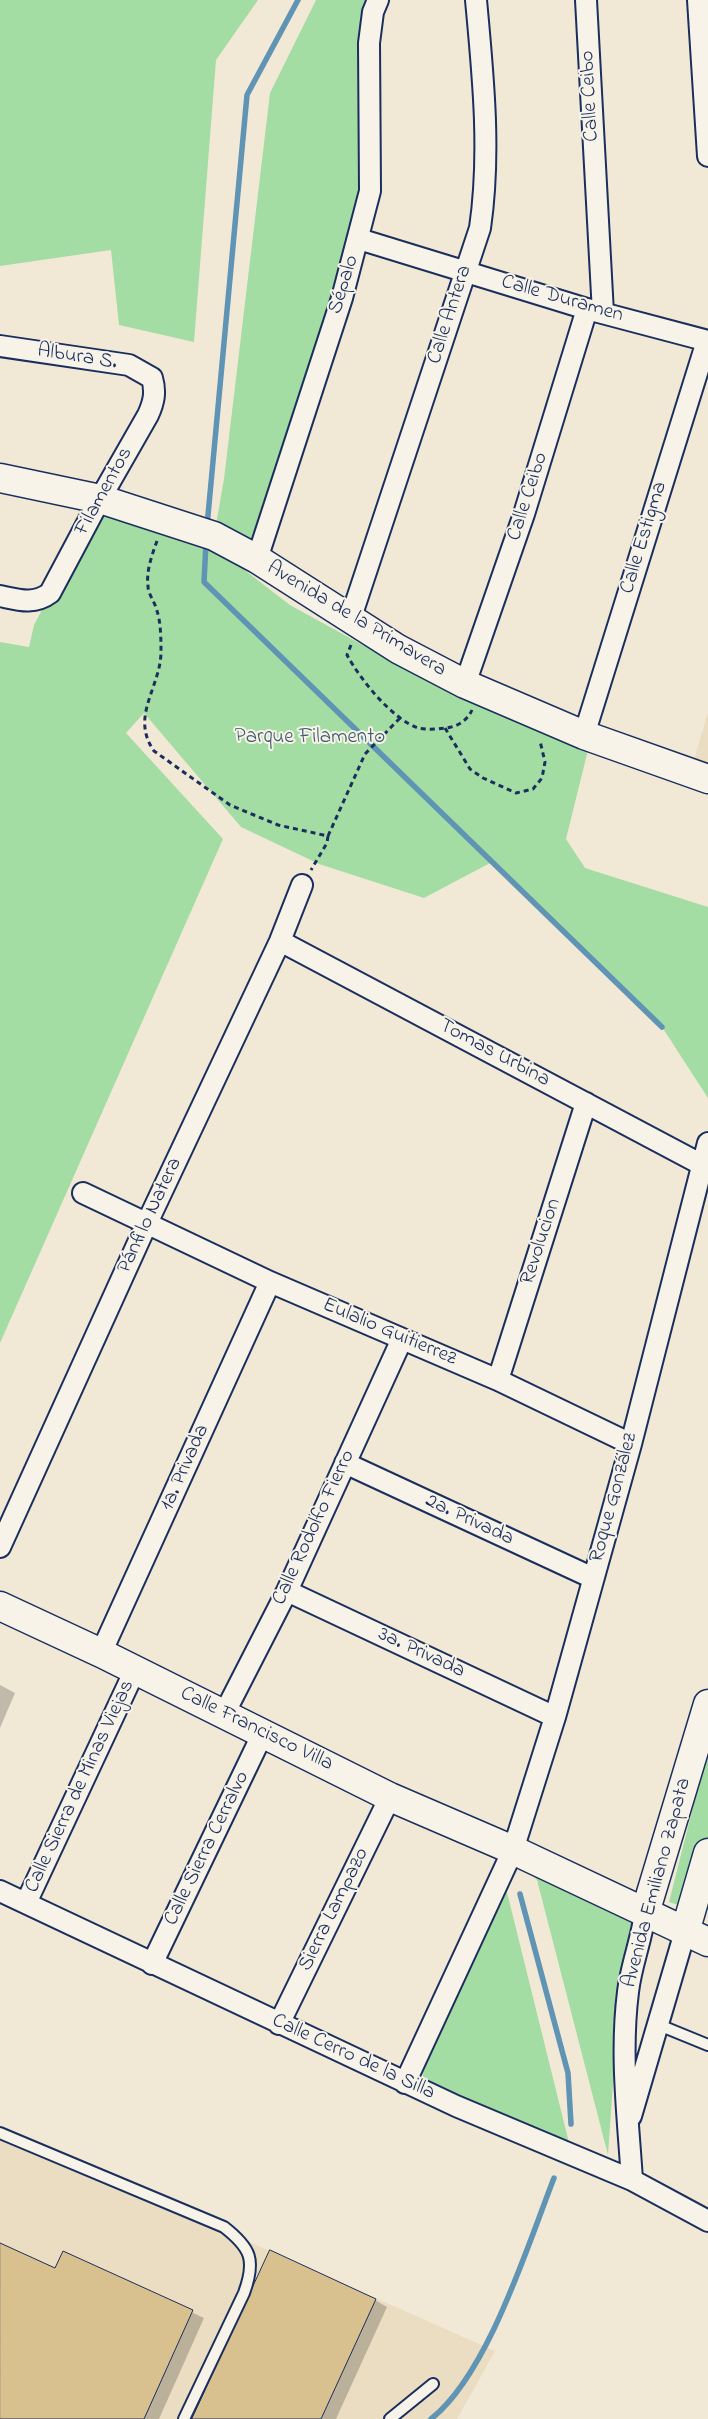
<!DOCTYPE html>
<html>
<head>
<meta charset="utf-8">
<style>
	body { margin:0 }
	canvas { display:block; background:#f1e9d6 }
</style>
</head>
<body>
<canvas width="708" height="2419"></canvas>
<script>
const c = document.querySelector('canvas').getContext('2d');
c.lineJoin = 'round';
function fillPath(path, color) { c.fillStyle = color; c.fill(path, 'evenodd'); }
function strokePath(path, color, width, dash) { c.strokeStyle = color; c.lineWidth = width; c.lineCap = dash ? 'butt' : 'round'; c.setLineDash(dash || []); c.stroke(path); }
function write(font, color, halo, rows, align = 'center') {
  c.font = font + ' "Indie Flower",sans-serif'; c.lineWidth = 4; c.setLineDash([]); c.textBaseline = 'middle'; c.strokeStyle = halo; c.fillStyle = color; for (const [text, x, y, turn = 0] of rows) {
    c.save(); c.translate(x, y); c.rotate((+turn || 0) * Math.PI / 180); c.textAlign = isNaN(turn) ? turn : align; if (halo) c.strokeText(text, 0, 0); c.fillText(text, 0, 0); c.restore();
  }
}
const built = new Path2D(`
	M708 712V771L692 767Z
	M0 2131 69 2162 495 2351 457 2419H0Z`);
const green = new Path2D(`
	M0 0H258L216 60 194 342 119 325 111 250 0 266Z
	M316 0H378L370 191 257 559 214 536 224 479 270 93Z
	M93 513 200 541 225 555 290 605 428 681 588 750 566 839 585 868 708 907V1098L662 1027 492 862 424 898 319 864 241 827 144 713 126 733 223 839 0 1343V642L29 647 34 625Z
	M708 1748V1873L697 1911 669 1902Z
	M515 1858 634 1910 618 2013 608 2155 537 1880Z
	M504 1880 573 2159 423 2079 422 2069Z`);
const shadow = new Path2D(`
	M0 1685 15 1693 0 1728Z
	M0 2244 56 2269 64 2253 204 2318 159 2419H0Z
	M375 2300 387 2307 336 2419H194Z`);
const stream = new Path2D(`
	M207 526 247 95 298 0
	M206 543 204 582 662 1027
	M520 1894 568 2073 571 2124
	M431 2419C488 2374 527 2247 554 2178`);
const building = new Path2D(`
	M0 2243 55 2268 63 2251 193 2310 144 2419H0Z
	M270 2250 376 2299 321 2419H192Z`);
const path = new Path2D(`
	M157 541C152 555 146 571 148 586 148 594 155 602 157 611 161 623 161 640 161 653 160 688 130 717 154 751L230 805 278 825 328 836 327 843 311 870
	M351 645 347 655C360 679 392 719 418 728 427 730 437 729 445 728 457 727 467 721 472 710
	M445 728 470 769 483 778 516 793 533 789 542 778 545 762 540 741
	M328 836 365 754 400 718`);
const lane = new Path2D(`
	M659 2025 708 2045
	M0 2133 224 2227C251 2248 256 2260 244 2293L184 2419
	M390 2419 433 2384`);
const street = new Path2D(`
	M586 0 603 313
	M698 0 708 156
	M359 239 587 309 708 341
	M0 346 129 365 152 378C156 392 154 402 148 415L100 499 50 593C34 605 19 600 0 596
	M257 559 342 298 370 191 369 43 373 12 378 0
	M350 620 480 228C491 153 483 75 476 0
	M465 684 524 514 587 309
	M584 735 707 341
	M280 941 708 1168
	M83 1193 270 1282 498 1380 631 1444
	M498 1380 586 1103
	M345 1463 593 1578
	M0 1547 147 1223 280 941 302 885
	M287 1591 555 1717
	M101 1653 270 1282
	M224 1714 287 1591 402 1339
	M0 1891 456 2106 632 2180 708 2221
	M26 1903 135 1670
	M152 1964 263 1733
	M279 2024 390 1797
	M405 2083 513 1850 555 1717 631 1444 708 1143
	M631 2116 685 1932
	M632 2180C628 2117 620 2055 628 1992 631 1965 642 1939 645 1913`);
const secondary = new Path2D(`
	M0 478 100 499 214 536 257 559 398 649 465 684 584 735 708 779
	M0 1606 101 1653 390 1797 513 1850 708 1942
	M645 1913 708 1704
	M685 1932 708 1853`);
const streetNames = [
	["Calle Ceibo",591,96,-93],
	["Sépalo",345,285,-73],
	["Calle Duramen",562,300,16],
	["Calle Antera",451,315,-72],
	["Albura S.",77,358,9],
	["Filamentos",105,492,-61],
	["Calle Ceibo",529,497,-72],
	["Calle Estigma",645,538,-73],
	["Avenida de la Primavera",356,620,31],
	["Tomas Urbina",494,1054,28],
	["Pánfilo Natera",151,1216,-65],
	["Revolucion",542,1242,-72],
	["Eulalio Guitierrez",389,1333,23],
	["1a. Privada",186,1468,-66],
	["Roque González",615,1498,-75],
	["2a. Privada",469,1521,25],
	["Calle Rodolfo Fierro",315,1528,-65],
	["3a. Privada",421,1654,25],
	["Calle Francisco Villa",256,1730,26],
	["Calle Sierra de Minas Viejas",81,1787,-65],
	["Calle Sierra Cerralvo",208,1849,-64],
	["Avenida Emiliano Zapata",658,1883,-75],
	["Sierra Lampazo",335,1910,-64],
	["Calle Cerro de la Silla",353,2058,25]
];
const parkNames = [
	["Parque Filamento",310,739]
];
fillPath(built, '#eaddc1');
fillPath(green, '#a4dda3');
fillPath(shadow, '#0003');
strokePath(stream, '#5f94b4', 5.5);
fillPath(building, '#d8c08f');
strokePath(building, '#1b2f5e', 1);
strokePath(lane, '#1b2f5e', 14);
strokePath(street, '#1b2f5e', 24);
strokePath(secondary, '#1b2f5e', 31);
strokePath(path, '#1b2f5e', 3, [5, 4]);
strokePath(lane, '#f7f3e8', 10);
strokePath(street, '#f7f3e8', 20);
strokePath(secondary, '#f7f3e8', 28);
write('21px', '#1b2f5e', '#f7f3e8', streetNames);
write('21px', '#3d5a6f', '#f7f3e8', parkNames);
</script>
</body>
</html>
